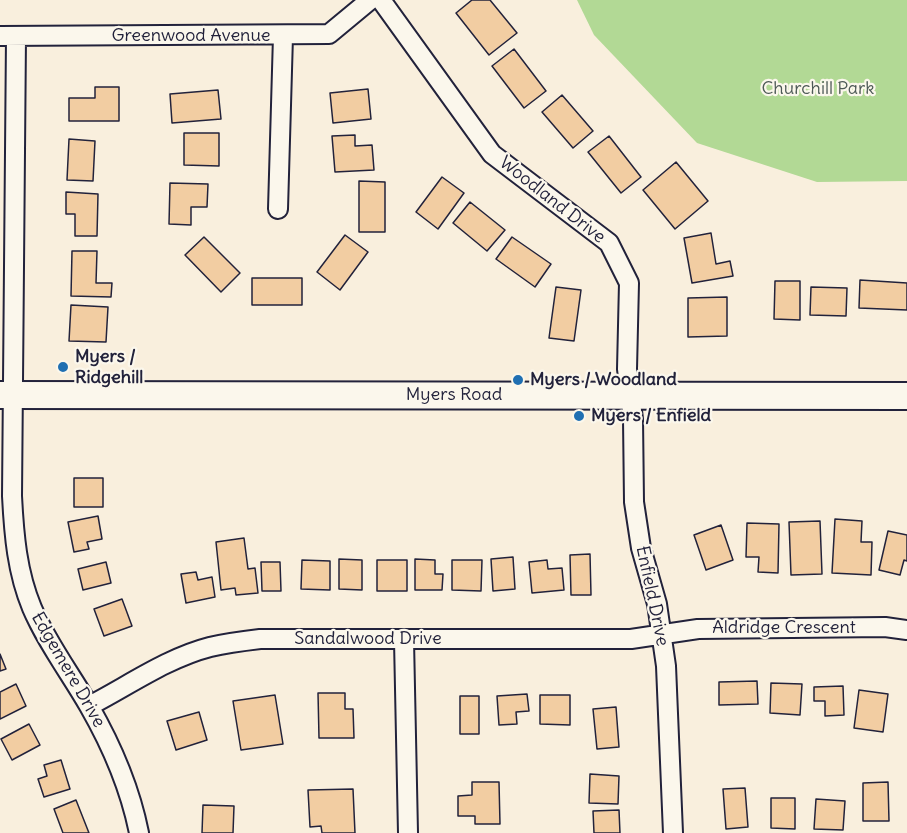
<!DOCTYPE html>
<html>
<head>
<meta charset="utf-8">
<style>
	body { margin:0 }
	canvas { display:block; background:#f9efdd }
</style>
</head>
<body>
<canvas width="907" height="833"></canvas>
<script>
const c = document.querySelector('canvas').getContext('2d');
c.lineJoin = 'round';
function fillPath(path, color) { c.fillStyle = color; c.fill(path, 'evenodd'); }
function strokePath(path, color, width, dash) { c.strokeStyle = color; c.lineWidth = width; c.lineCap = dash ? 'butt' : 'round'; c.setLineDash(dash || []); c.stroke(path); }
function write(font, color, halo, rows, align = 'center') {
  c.font = font + ' Delius,sans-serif'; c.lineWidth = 4.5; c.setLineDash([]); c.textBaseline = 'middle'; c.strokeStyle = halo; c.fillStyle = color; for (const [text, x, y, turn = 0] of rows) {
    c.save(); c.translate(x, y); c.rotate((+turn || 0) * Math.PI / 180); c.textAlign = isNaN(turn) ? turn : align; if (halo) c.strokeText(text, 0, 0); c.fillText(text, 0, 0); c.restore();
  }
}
const green = new Path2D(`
	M577 0H907V181L817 182 697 143 594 35Z`);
const building = new Path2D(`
	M472 0H490L517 33 489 55 456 13Z
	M514 49 546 91 524 108 492 66Z
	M95 87H119V121H69V98H95Z
	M368 89 371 119 333 123 330 93Z
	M218 90 221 119 172 123 170 94Z
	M562 95 593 131 573 148 542 112Z
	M184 133H219V166L184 165Z
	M355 135V146L372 145 374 170 335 172 332 136Z
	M609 136 641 177 621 193 588 152Z
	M69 139 95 141 93 181 67 180Z
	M676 162 708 201 675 229 643 190Z
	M442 177 464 193 438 229 416 212Z
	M359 181 385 182V232H359Z
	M170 183 208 184 207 207H191V225L169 224Z
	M66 192 98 194 97 236H75V214H66Z
	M470 202 505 230 487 251 453 223Z
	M711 233 716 264 730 261 733 276 692 283 684 238Z
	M345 235 368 252 340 290 317 272Z
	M204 237 240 273 221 292 185 255Z
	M512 237 551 264 535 287 496 259Z
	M72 251H97L96 283H112L111 297 71 296Z
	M252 278H302V305H252Z
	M860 280 907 283V310L859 308Z
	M775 281H800V320L774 319Z
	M556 287 581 290 574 341 549 338Z
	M811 287 847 288 846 316 810 315Z
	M727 297V336L688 337V298Z
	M71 305 108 307 106 342 69 341Z
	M74 478H103V507H74Z
	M98 516 102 539 87 542 89 549 74 552 68 522Z
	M835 519 862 521 861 542H872L871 575 832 573Z
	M820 521 822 574 791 575 789 522Z
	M747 523 779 524 778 573 758 572 759 557H746Z
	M721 525 733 560 706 570 694 535Z
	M888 531 907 535V561L904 560 900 575 879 570Z
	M244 538 248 569 255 568 258 593 236 595 235 588 221 590 216 542Z
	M590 554 591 595H571L570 555Z
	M513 557 515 589 493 591 491 559Z
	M339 559 362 560V590L339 589Z
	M415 559 435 560V574H443L442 590H415Z
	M302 560 330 561V590L301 589Z
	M377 560H407V591H377Z
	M452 560H482L481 591 452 590Z
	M547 560 548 569 562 568 564 590 532 593 529 562Z
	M106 562 111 583 83 590 78 569Z
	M261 562H280L281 591H262Z
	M196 572 198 580 212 577 215 597 186 603 181 574Z
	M122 599 132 626 104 636 94 609Z
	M0 654 6 669 0 671Z
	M757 681 758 704 719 705V682Z
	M771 683 802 684 800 715 770 713Z
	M16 684 26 706 0 719V692Z
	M843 686 844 715 825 716V701H814V687Z
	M859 690 888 694 883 732 854 728Z
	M318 693H345V709H353L354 738H319Z
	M527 694 529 711 516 712 517 724 499 725 497 696Z
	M275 695 283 744 241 750 233 701Z
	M540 695H570V725L540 724Z
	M460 696H479V734H460Z
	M616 707 619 747 597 749 593 709Z
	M199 712 207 740 176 750 167 721Z
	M29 724 40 745 12 760 1 739Z
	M61 760 70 789 44 797 38 779 47 776 44 765Z
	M590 774 619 776 618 804 589 803Z
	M472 782H499L500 824H475V816H458V796L472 795Z
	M888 782 889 821H863V783Z
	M745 788 748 827 726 829 723 789Z
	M353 789 355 833H322L321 826 310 827 308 790Z
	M771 798H795V829L771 828Z
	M816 799 845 801 843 830 814 829Z
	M76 800 89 833H63L54 809Z
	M203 805 234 806 233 833H202Z
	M619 810 620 833H594L593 811Z`);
const street = new Path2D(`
	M381 0 492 154 609 243 629 283 627 369 633 419 634 502 641 548 657 604 666 666 673 833
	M0 36 329 34 370 0
	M16 37 12 496C14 535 17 572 32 608 47 643 70 673 89 706 112 746 130 788 139 833
	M278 209 283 36
	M404 640 408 833
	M89 706C128 686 167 658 210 647 227 643 243 641 260 639H631L698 629 885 627 907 630`);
const secondary = new Path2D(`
	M0 395 907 396`);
const markers = [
	[63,367,6,"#1f6fb2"],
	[518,380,6,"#1f6fb2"],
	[579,416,6,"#1f6fb2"]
];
const streetNames = [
	["Greenwood Avenue",191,36],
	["Woodland Drive",552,200,38],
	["Myers Road",454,395],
	["Enfield Drive",652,596,78],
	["Aldridge Crescent",784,628],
	["Sandalwood Drive",368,639],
	["Edgemere Drive",68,670,60]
];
const parkNames = [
	["Churchill Park",818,89]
];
const poiNames = [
	["Myers /",75,357],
	["Ridgehill",75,378],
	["Myers / Woodland",530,380],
	["Myers / Enfield",591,416]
];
fillPath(green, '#b2d995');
fillPath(building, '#f2cda2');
strokePath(building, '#22223b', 1.5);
strokePath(street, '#22223b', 22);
strokePath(secondary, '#22223b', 30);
strokePath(street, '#fbf7ec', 18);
strokePath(secondary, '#fbf7ec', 26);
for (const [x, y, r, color] of markers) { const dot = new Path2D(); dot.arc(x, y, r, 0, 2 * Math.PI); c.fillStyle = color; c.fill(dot); strokePath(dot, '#fbf7ec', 2); }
write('18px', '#22223b', '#fbf7ec', streetNames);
write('18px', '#4d5956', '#fbf7ec', parkNames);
write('bold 18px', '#22223b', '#fbf7ec', poiNames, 'left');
</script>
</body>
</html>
